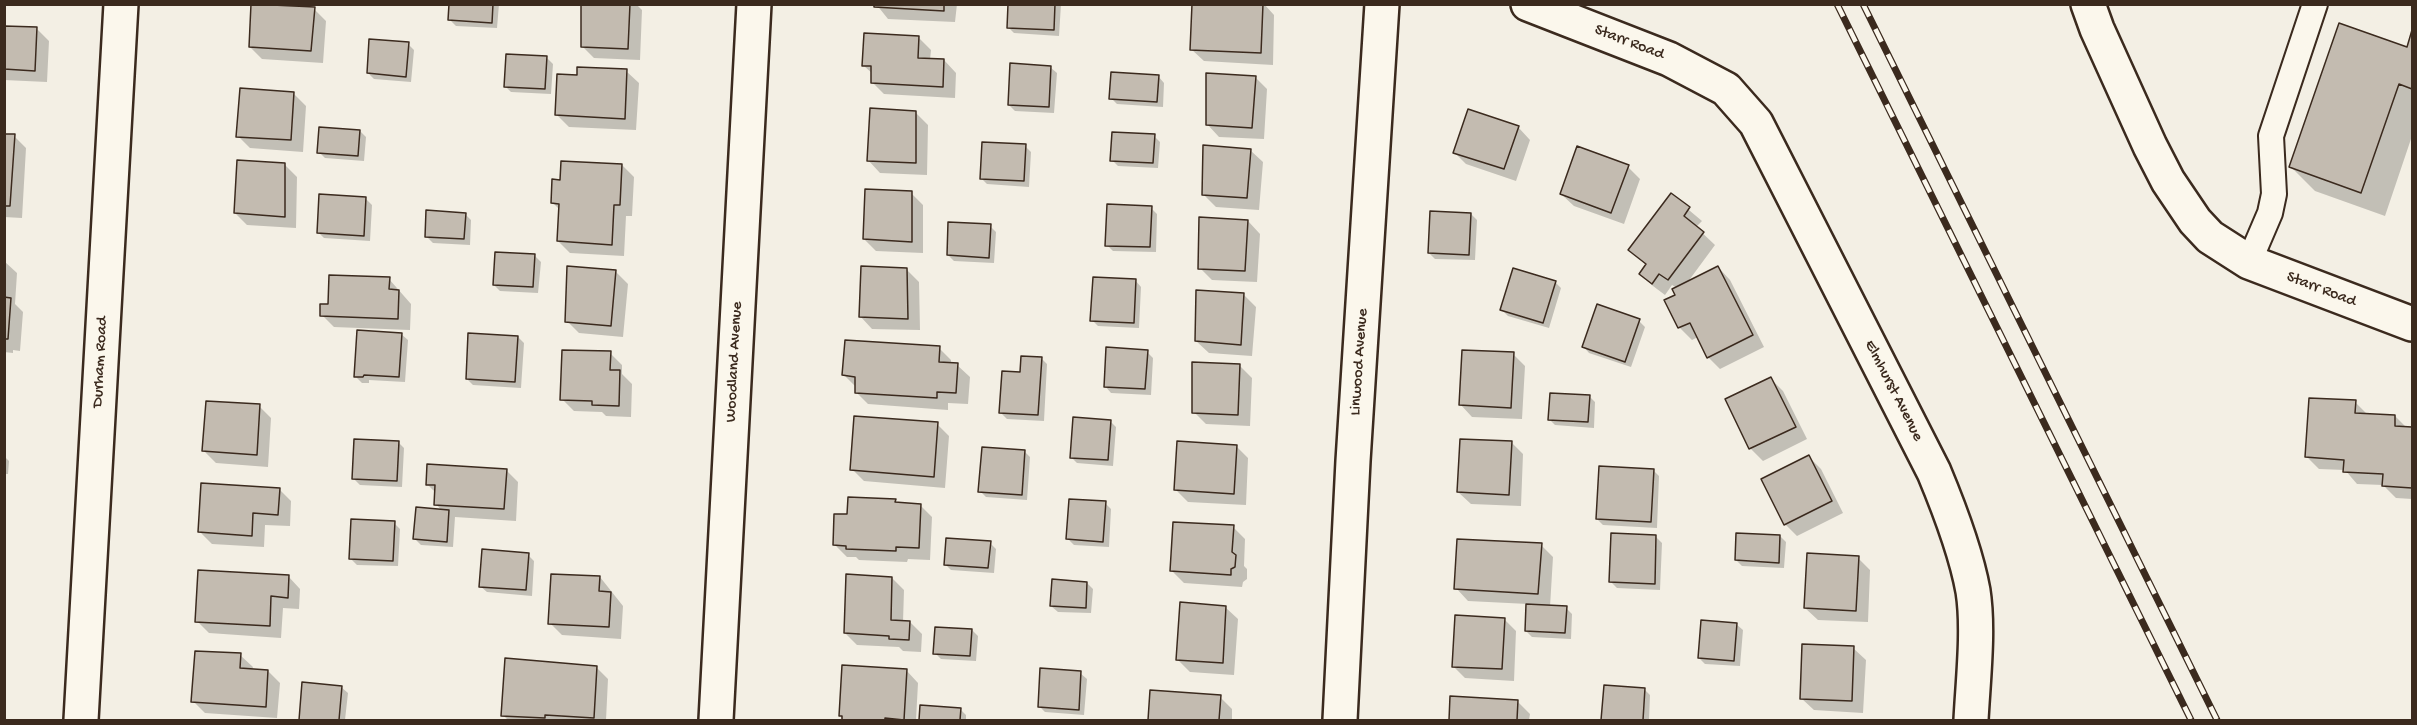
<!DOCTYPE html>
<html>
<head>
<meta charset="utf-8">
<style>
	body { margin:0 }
	#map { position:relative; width:2417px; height:725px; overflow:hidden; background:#f3efe4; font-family:"Gochi Hand",sans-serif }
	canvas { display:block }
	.frame { position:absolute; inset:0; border:6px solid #3b2a1e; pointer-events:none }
</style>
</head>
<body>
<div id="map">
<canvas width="2417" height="725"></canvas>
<div class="frame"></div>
</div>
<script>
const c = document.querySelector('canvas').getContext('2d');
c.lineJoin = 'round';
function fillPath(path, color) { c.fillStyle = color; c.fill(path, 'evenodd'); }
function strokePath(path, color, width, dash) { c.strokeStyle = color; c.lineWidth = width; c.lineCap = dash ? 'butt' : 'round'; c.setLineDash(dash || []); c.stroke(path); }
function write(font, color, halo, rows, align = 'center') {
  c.font = font + ' "Gochi Hand",sans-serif'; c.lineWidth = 5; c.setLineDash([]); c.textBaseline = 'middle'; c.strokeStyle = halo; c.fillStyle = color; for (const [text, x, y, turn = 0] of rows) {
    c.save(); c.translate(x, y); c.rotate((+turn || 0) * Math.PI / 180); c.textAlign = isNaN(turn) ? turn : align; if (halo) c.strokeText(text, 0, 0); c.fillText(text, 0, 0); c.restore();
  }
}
const shadow = new Path2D(`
	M253 4 314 9 326 21 323 63 262 59 250 47Z
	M451 4H499L497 28 456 26 450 20Z
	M583 4H636L642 10 640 60 594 58 582 46Z
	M876 4H957L955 22 888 19Z
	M1010 4H1061L1059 36 1014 33 1008 27Z
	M1194 4H1264L1274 15 1273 65 1204 61 1191 49Z
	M4 27 37 29 49 41 47 82 4 80Z
	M2412 35V136L2385 216 2315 191 2291 167 2408 49Z
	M919 38 931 50 930 60H944L956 73 955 98 884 94 872 82 873 74 864 66Z
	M408 44 414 50 411 82 374 79 368 73Z
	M547 58 553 64 551 94 511 92 505 86Z
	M1050 67 1057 73 1054 113 1015 111 1009 105Z
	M626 71 639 83 636 130 569 127 557 115 578 76Z
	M1158 76 1164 83 1163 107 1117 104 1111 98Z
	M1255 77 1267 89 1264 139 1219 137 1207 124Z
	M293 93 306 106 303 152 250 148 238 136Z
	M915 112 928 125 927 175 880 173 868 160Z
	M1518 127 1530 140 1516 181 1466 164 1454 152Z
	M360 131 366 137 364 161 325 158 319 152Z
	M4 135 14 136 26 148 22 218 4 217Z
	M1154 136 1160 142 1158 168 1118 166 1112 160Z
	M1025 146 1031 152 1029 187 987 184 981 178Z
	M1250 150 1263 162 1259 210 1216 207 1203 194Z
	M285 165 297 177 296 228 247 225 235 213Z
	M622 165 634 177 632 216H626L624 256 570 253 558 241 560 210 552 202 562 182Z
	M1628 167 1640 179 1624 224 1574 206 1561 194Z
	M911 193 923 205V253L876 251 864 239Z
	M1671 195 1702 221 1696 227 1715 245 1687 283 1718 267 1730 280 1764 347 1720 369 1708 357 1698 337 1692 340 1680 328 1666 300 1677 295V288L1672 285 1665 295 1653 286 1641 274 1647 266 1630 250Z
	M366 199 372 205 370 241 324 238 318 232Z
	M1151 208 1157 214 1156 252 1113 251 1107 245Z
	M465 214 471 220 470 245 433 243 427 237Z
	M1471 214 1477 220 1475 260 1435 259 1429 253Z
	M1248 221 1260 234 1257 282 1212 280 1200 268Z
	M990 226 996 232 994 263 954 261 948 255Z
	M535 256 541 262 538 293 500 291 494 285Z
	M4 261 17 273 15 304 23 312 20 351 13 350V353L4 352Z
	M907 270 919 282 920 330 872 329 860 316Z
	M616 272 628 284 623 337 579 333 567 321Z
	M389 279 411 304 410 330 334 327 322 315 329 306Z
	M1135 280 1141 287 1139 328 1098 326 1092 320Z
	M1555 282 1561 288 1549 328 1508 316 1502 310Z
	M1244 295 1256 307 1252 356 1209 353 1196 341Z
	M1639 321 1645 327 1631 367 1589 353 1583 346Z
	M401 334 408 340 405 382 369 380V383H362L356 377Z
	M518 337 524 343 521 388 473 385 467 379Z
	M939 348 951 360V364L957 365 970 377 968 404 948 403V410L868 404 856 392V387L844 375Z
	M1147 352 1153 358 1151 395 1111 393 1105 386Z
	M610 353 622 365V374L632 384 631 417 606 416 602 412 574 411 562 399Z
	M1513 354 1525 366 1522 419 1472 417 1460 404Z
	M1041 358 1047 364 1044 421 1007 419 1001 413 1022 374Z
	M1240 366 1252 378 1250 426 1206 424 1194 412Z
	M1771 379 1783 391 1807 439 1763 461 1751 449 1727 400Z
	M1589 396 1595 402 1594 428 1555 425 1549 419Z
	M2355 402 2367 414 2395 416 2407 428H2412V499L2396 498 2383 485 2357 484 2345 470 2319 469 2307 457Z
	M259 406 271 418 268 467 216 463 204 451Z
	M1110 421 1116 427 1113 466 1077 463 1071 457Z
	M937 424 949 436 945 488 864 481 852 469Z
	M398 442 404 448 402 487 360 485 354 479Z
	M1511 442 1523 454 1521 506 1471 504 1458 492Z
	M1236 446 1248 458 1246 505 1188 502 1176 490Z
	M1024 451 1030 457 1027 500 986 497 980 491Z
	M4 456 9 461 8 474H4Z
	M1809 457 1821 469 1843 513 1797 536 1785 524Z
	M506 470 518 482 516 521 455 517 453 547 421 545 415 539 442 511 436 504V493L427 484Z
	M1653 470 1659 476 1657 528 1603 525 1597 519Z
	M279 489 291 501 290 526 265 525 264 547 212 544 200 532Z
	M895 500 899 504 920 505 932 517 930 560 908 559 907 562 859 560 856 557H847L835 545 849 516Z
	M1105 503 1111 509 1109 547 1074 545 1068 539Z
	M394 523 400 529 398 566 357 565 351 559Z
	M1233 527 1245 539 1244 566 1247 569V579L1243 582 1242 587 1184 583 1172 571Z
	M1780 536 1786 542 1784 568 1742 566 1736 560Z
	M1656 537 1662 543 1660 590 1617 588 1611 582Z
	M990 543 996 549 994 573 951 570 945 564Z
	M1541 545 1553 557 1550 607 1566 608 1572 614 1571 639 1532 637 1526 631 1528 604 1468 601 1456 588Z
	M528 555 534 561 532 596 487 592 480 586Z
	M1858 558 1870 570 1868 622 1818 620 1805 608Z
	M288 576 300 589 299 609 283 608 281 638 209 633 197 621Z
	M600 577 623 606 621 639 562 635 550 623Z
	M892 578 904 590 903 622H910L922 634 921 652 903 651 899 647 857 645 845 633Z
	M1087 583 1093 589 1091 613 1058 612 1051 606Z
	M1225 607 1238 619 1234 675 1190 672 1178 660Z
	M1504 619 1516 631 1514 681 1465 678 1453 666Z
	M1736 624 1743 630 1740 666 1705 664 1699 658Z
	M972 630 978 636 976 661 941 659 935 653Z
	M1853 648 1866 660 1863 713 1814 710 1801 698Z
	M240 655 253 667 252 670 268 671 280 683 277 718 205 713 193 701Z
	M596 667 608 679 606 720H508L503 715Z
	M906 670 918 683 916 720H843L840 715Z
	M1080 673 1087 679 1084 715 1045 712 1039 706Z
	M341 687 348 693 345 720H300Z
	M1605 687 1644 689 1650 695 1649 720H1603Z
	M1151 692 1220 697 1232 709V720H1150Z
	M1452 698 1518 702 1530 714 1529 720H1450Z
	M922 707 960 709 966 715V720H921Z`);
const building = new Path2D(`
	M251 4 315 7 311 51 249 47Z
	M449 4H493L492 23 448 20Z
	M581 4H630L628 49 581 47Z
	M874 4H944V11L874 7Z
	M1008 4H1055L1054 30 1007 28Z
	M1192 4H1263L1261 53 1190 50Z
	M2339 23 2407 47 2412 30V89L2399 84 2361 193 2289 167Z
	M4 26 37 27 35 71 4 69Z
	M864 33 919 36 918 58 944 59 943 87 871 83V66H862Z
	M369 39 409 42 406 77 367 73Z
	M506 54 547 56 545 89 504 87Z
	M1010 63 1051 66 1049 107 1008 105Z
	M577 67 627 69 625 119 555 115 557 74 577 75Z
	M1111 72 1159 75 1157 102 1109 99Z
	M1206 73 1256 76 1252 128 1206 125Z
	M240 88 294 92 291 140 236 137Z
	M870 108 916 111V163L867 161Z
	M1468 109 1519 126 1504 169 1453 153Z
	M319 127 360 130 358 156 317 153Z
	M1112 132 1155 134 1153 163 1110 161Z
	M4 134H15L10 206H4Z
	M982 142 1026 144 1024 181 980 179Z
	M1203 145 1251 149 1247 198 1202 195Z
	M1577 146 1629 165 1611 213 1560 194Z
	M237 160 285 163V217L234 213Z
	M561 161 622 164 620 205H614L612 245 557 241 559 204 551 203 552 179 560 180Z
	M865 189 912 191V242L863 239Z
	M1671 193 1690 207 1684 216 1704 232 1668 280 1659 274 1652 284 1639 274 1646 264 1628 250Z
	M319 194 366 197 364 236 317 233Z
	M1107 204 1152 206 1150 247 1105 246Z
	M426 210 466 213 464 239 425 237Z
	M1430 211 1471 213 1469 255 1428 253Z
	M1199 217 1248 220 1245 271 1198 269Z
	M948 222 991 224 989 258 947 255Z
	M495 252 535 254 533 287 493 285Z
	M567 266 616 270 611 326 565 322Z
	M861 266 907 268 908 319 859 317Z
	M1718 266 1753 335 1707 358 1690 323 1678 328 1664 300 1675 295 1672 289Z
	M1513 268 1556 281 1543 323 1500 310Z
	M329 275 390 277 389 289 399 290 398 319 320 316V304H328Z
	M1093 277 1136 279 1134 323 1090 321Z
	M1196 290 1244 293 1241 345 1195 341Z
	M4 297 11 298 8 339H4Z
	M1597 304 1640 319 1625 362 1582 347Z
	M357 330 402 333 399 377 364 375 363 377H354Z
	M468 333 518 336 515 382 466 379Z
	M845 340 940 346 939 362 958 363 956 393 937 392V398L855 393V377L842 375Z
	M1106 347 1148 350 1145 389 1104 387Z
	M562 350 611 351 610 370H620L619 406 592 405V401L560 400Z
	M1462 350 1514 352 1511 408 1459 405Z
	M1021 356 1042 357 1038 415 999 413 1002 371 1020 372Z
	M1192 362 1240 364 1238 415 1192 413Z
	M1771 377 1796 427 1749 449 1725 399Z
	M1550 393 1590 395 1588 422 1548 420Z
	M2309 398 2356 400 2355 413 2395 415V426L2412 427V488L2382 486 2383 474 2343 472 2344 460 2305 457Z
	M206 401 260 404 257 455 202 451Z
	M854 416 938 422 934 477 850 470Z
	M1073 417 1111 420 1108 460 1070 458Z
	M354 439 399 441 397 481 352 479Z
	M1460 439 1512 441 1509 495 1457 492Z
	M1177 441 1237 445 1234 494 1174 490Z
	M982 447 1025 450 1022 495 978 492Z
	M1809 455 1832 501 1784 525 1761 479Z
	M427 464 507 469 504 509 434 505 435 485H426Z
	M1599 466 1654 469 1651 522 1596 519Z
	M201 483 280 488 278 515 253 513 252 536 198 532Z
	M848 497 896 499 895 502 921 504 919 548 896 547V551L846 549V546L833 545 834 514H847Z
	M1069 499 1106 501 1103 542 1066 539Z
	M416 507 449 510 447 542 413 539Z
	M351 519 395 521 393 561 349 559Z
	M1173 522 1234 525 1232 552 1236 555 1235 567 1231 569V575L1170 571Z
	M1611 533 1656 535 1655 584 1609 582Z
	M1736 533 1780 535 1779 563 1735 560Z
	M946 538 991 541 988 568 944 565Z
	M1457 539 1542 543 1538 594 1454 589Z
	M482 549 529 553 526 590 479 587Z
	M1807 553 1859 556 1856 611 1804 608Z
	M198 570 289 575 288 598 271 596 270 626 195 622Z
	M551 574 600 576 599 591 611 592 609 627 548 624Z
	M846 574 892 577 891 620 910 621 909 640 889 639V636L844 633Z
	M1052 579 1087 582 1086 608 1050 606Z
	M1180 602 1226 606 1223 663 1176 660Z
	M1526 604 1567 606 1565 633 1525 631Z
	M1455 615 1505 618 1502 669 1452 667Z
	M1701 620 1737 623 1734 661 1698 658Z
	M935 627 972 629 970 656 933 654Z
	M1802 644 1854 646 1852 701 1800 699Z
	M195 651 241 653 240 668 268 670 266 707 191 702Z
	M505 658 597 666 594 718 545 715V718L501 716Z
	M842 665 907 669 904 720 885 718V720H842V716H839Z
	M1040 668 1081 671 1079 710 1038 707Z
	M302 682 342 686 339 720H299Z
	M1604 685 1645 688 1643 720H1601Z
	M1150 690 1221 695 1219 720H1148Z
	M1450 696 1518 700 1517 720H1449Z
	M920 705 961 708 960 720H919Z`);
const lane = new Path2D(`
	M2249 262 2270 213 2274 194 2271 136 2315 4`);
const street = new Path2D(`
	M1528 4 1669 59 1726 89 1756 123 1934 472C1949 508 1966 552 1973 591 1979 629 1973 681 1971 720
	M2088 4 2097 29 2150 146 2168 181 2195 221 2210 237 2249 262 2412 324
	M81 720 121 4
	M716 720 754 4
	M1340 720 1353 461 1382 4`);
const rail = new Path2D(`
	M1837 4 2191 720
	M1863 4 2217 720`);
const streetNames = [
	["Starr Road",1629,43,21],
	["Starr Road",2321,290,21],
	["Durham Road",101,362,-87],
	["Woodland Avenue",735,362,-87],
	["Linwood Avenue",1360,362,-86],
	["Elmhurst Avenue",1893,391,63]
];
fillPath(shadow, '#0003');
fillPath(building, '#c3bbb0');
strokePath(building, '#3b2a1e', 1.5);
strokePath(lane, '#3b2a1e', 28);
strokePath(street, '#3b2a1e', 38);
strokePath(lane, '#fbf7ec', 24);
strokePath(street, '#fbf7ec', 33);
strokePath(rail, '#3b2a1e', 7);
strokePath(rail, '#fbf7ec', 4.5, [14]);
write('16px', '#3b2a1e', '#fbf7ec', streetNames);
</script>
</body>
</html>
